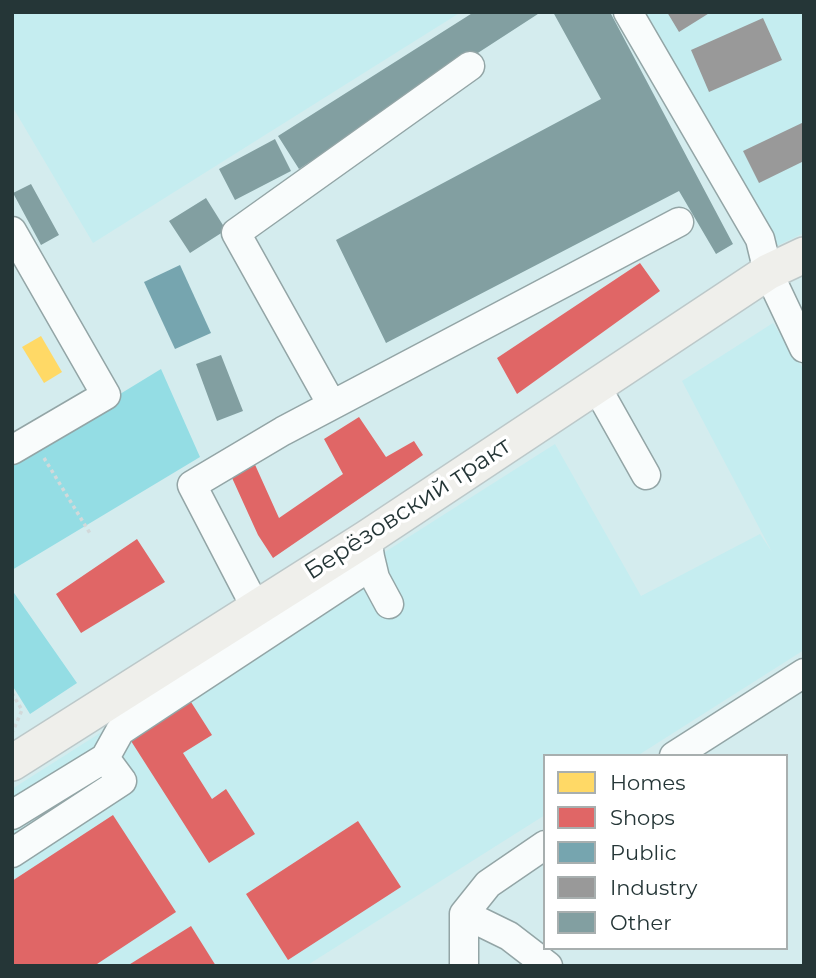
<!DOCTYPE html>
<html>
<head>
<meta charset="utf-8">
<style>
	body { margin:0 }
	#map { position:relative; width:816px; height:978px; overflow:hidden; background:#d4ecee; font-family:Montserrat,sans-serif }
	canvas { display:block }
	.frame { position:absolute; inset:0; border:14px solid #253637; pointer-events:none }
	.legend { position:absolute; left:543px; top:754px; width:245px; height:196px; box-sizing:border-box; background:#fff; border:2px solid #a8afaf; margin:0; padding:9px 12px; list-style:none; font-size:21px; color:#253637 }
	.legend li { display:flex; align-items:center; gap:14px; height:35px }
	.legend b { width:35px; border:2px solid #a8afaf }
</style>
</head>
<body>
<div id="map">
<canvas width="816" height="978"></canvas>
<div class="frame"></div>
<ul class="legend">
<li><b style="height:19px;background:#ffd966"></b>Homes</li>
<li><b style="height:19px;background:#e06666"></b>Shops</li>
<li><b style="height:19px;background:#76a5af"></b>Public</li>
<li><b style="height:19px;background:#999"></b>Industry</li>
<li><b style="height:19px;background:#829fa1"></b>Other</li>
</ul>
</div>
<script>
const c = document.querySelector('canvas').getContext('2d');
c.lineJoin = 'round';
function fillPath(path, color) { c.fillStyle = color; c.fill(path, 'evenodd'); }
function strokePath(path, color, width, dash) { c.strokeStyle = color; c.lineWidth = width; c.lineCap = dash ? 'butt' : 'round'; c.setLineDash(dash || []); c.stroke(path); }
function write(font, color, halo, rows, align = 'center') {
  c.font = font + ' Montserrat,sans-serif'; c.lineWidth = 7; c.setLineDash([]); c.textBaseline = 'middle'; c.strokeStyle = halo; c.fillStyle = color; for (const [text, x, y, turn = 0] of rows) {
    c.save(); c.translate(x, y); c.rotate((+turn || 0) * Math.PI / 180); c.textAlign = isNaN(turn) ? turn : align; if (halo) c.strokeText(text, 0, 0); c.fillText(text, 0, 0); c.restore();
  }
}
const built = new Path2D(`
	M12 12H461L93 243 12 106Z
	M620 12H804V233L762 253Z
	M773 323 804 370V650L637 756H545V815L306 966H12V789L555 444 641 596 760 534 772 552 682 381Z`);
const forest = new Path2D(`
	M161 369 200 457 12 570V460Z
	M12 590 77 683 30 714 12 685Z`);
const homes = new Path2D(`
	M41 336 62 372 44 383 22 347Z`);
const shops = new Path2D(`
	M640 263 660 291 517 394 497 358Z
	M359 417 386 457 414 441 423 455 273 558 258 535 228 469 252 458 279 518 343 474 324 439Z
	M137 539 165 582 81 633 56 594Z
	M191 702 212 735 183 753 212 799 226 789 255 834 209 863 131 741Z
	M113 815 176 912 94 966H12V881Z
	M358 821 401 887 288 960 246 894Z
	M191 926 216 966H127Z`);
const public = new Path2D(`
	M180 265 211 333 175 349 144 282Z`);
const industry = new Path2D(`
	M667 12H711L679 32Z
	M763 18 782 60 709 92 691 50Z
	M804 122V161L759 183 743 151Z`);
const building = new Path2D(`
	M474 12H541L299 169 278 136Z
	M553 12H610L733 244 716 254 679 191 386 343 336 240 601 99Z
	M275 139 291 171 235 200 219 169Z
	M31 184 59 235 41 245 13 193Z
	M206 198 226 230 190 253 169 221Z
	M221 355 243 411 217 421 196 364Z`);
const path = new Path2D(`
	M44 458 91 535
	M12 693 22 710 13 731`);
const minor = new Path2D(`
	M628 12 760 239 768 272 804 348
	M12 231 106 395 12 450
	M596 386 646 475
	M332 405 236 233 470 66
	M370 557 375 578 389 604
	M256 608 192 485 283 431 679 222
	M674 756 804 673
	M12 815 105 758
	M12 853 122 781 105 758 120 731 360 573 370 557 367 538
	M464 914 509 936 548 966
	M464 966V914L488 884 545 845`);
const major = new Path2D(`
	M12 763 367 538 768 272 804 255`);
const streetNames = [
	["Берёзовский тракт",408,509,-33]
];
fillPath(built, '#c5edf0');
fillPath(forest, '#94dde4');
fillPath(homes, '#ffd966');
fillPath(shops, '#e06666');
fillPath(public, '#76a5af');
fillPath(industry, '#999');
fillPath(building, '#829fa1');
strokePath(minor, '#93a5a6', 31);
strokePath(major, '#bcc8c9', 38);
strokePath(path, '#d2d9da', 3.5, [3.5, 3.5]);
strokePath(minor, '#f9fcfc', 28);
strokePath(major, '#efefeb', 35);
write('24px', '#253637', '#fff', streetNames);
</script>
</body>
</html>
